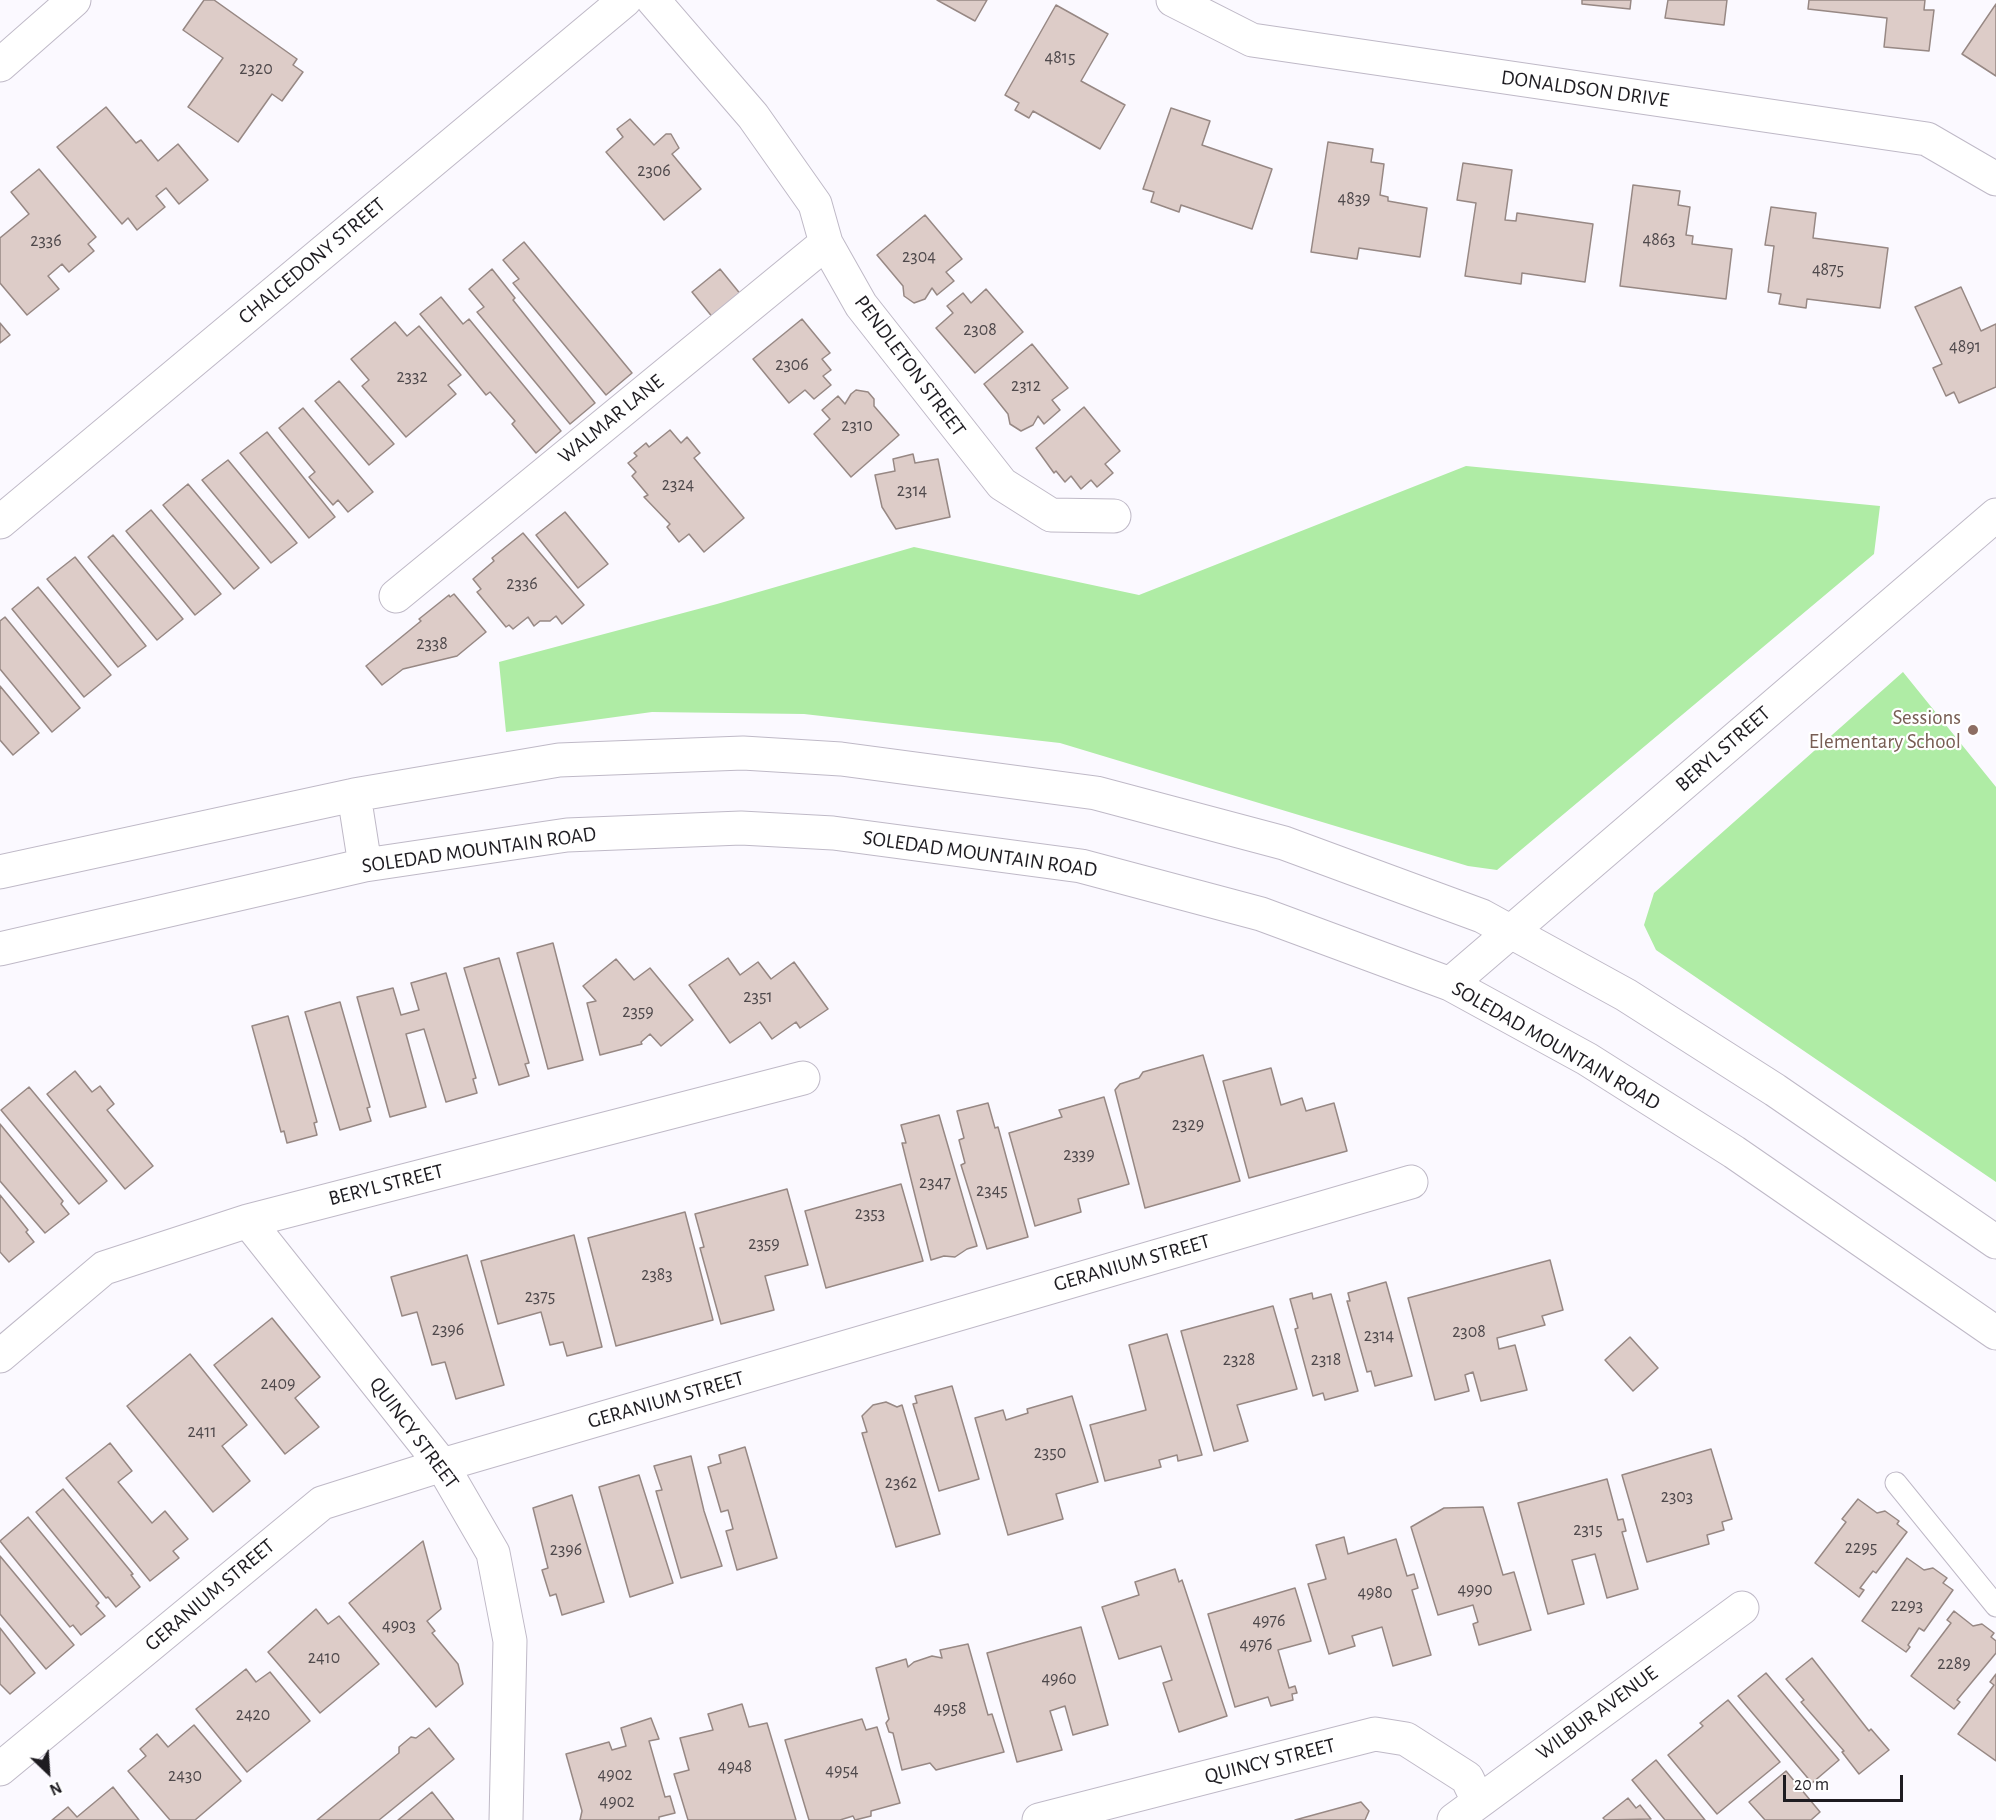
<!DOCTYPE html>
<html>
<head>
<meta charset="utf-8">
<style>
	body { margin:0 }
	#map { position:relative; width:1996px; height:1820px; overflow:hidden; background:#fbf9ff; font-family:"Alegreya Sans",sans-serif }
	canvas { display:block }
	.north { position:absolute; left:18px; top:1742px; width:60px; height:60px; -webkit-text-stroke:4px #fff; paint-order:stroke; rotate:155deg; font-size:16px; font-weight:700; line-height:24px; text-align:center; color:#1e1c21 }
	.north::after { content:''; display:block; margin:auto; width:21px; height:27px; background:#1e1c21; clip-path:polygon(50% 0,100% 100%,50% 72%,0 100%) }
	.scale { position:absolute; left:1783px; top:1775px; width:120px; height:27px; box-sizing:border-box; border:3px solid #1e1c21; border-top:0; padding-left:8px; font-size:18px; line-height:21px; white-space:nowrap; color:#1e1c21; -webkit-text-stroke:4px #fff; paint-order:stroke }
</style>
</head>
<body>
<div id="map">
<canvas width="1996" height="1820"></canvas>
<div class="north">N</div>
<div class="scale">20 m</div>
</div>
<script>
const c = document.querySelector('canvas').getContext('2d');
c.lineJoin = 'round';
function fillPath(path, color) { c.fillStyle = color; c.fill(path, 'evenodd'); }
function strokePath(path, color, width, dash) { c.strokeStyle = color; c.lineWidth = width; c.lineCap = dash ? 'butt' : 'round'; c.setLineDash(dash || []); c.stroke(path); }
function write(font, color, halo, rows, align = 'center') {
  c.font = font + ' "Alegreya Sans",sans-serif'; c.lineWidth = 4.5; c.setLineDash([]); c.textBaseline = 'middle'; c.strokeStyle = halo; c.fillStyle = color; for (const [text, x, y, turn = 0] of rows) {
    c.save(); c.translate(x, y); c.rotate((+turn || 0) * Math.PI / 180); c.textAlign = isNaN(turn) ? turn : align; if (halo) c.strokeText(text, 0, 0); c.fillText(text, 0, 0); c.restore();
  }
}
const green = new Path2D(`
	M1466 466 1880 506 1874 554 1497 870 1468 866 1060 743 804 714 652 712 506 732 499 662 717 604 914 547 1139 595Z
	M1903 672 1996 787V1182L1656 950 1644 925 1654 893Z`);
const building = new Path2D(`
	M204 0H214L297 59 293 65 303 72 282 101 272 94 238 142 188 107 223 58 183 30Z
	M937 0H987L975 21Z
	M1582 0H1631L1630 9 1582 4Z
	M1668 0H1727L1724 25 1665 18Z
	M1809 0H1925L1924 10H1934L1929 51 1884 47 1887 18 1808 9Z
	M1996 4V76L1962 54Z
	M1056 5 1108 34 1081 81 1125 105 1100 149 1033 111 1029 118 1015 110 1019 103 1005 95Z
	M106 107 136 143 141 140 158 161 178 144 208 180 179 204 166 188 156 196 165 207 137 230 128 218 122 224 57 147Z
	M1171 108 1210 121 1202 145 1272 169 1252 229 1181 205 1179 212 1151 202 1154 192 1143 189Z
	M630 119 654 145 666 134H671L679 148 672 154 701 189 664 220 606 152 623 137 617 129Z
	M1328 142 1373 149 1371 162 1384 164 1380 195 1388 197V201L1427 208 1420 257 1359 248 1357 259 1311 252Z
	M1463 163 1512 170 1505 220 1516 221 1517 213 1593 224 1585 282 1522 273 1521 284 1465 276 1476 203 1457 200Z
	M39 169 96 237 88 244 94 251 69 272 62 264 48 276 59 289 27 315 0 283V238L29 214 11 192Z
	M1633 185 1680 191 1678 205 1690 207 1686 235 1693 236 1692 244 1732 249 1726 299 1620 286Z
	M1771 207 1816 213 1813 238 1888 248 1880 308 1807 299 1806 308 1779 304 1781 294 1768 292 1774 246 1765 245Z
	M925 215 962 259 946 272 954 281 937 295 932 288 925 299 914 303 904 296 903 286 877 255Z
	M524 242 632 373 606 395 513 283 519 279 503 260Z
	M492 269 515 298 513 300 595 403 570 424 477 312 484 307 469 289Z
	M720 269 742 296 714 319 692 292Z
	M1961 287 1981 331 1996 324V387L1959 403 1954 392 1946 396 1933 368 1942 364 1915 307Z
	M986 289 1023 332 975 373 936 328 953 313 947 306 963 293 971 303Z
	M441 297 463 324 469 319 561 431 536 453 512 424 515 421 490 392 486 395 420 314Z
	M802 319 830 353 822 359 831 370 823 376 831 385 814 399 805 390 789 403 753 359Z
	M395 322 407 336 419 326 461 375 448 385 456 394 406 437 362 386 369 380 351 359Z
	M0 323 10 335 0 343Z
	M1032 344 1068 388 1052 400 1060 410 1044 424 1038 416 1033 425 1021 431 1010 424 1008 414 984 384Z
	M339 381 394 444 369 465 315 401Z
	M856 390 868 392 874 399V406L899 435 851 477 814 434 830 419 822 410 838 396 845 404 851 394Z
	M1084 407 1120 451 1105 464 1113 473 1097 487 1091 480 1081 489 1071 476 1065 482 1056 471 1054 473 1036 448Z
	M303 408 373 492 348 512 338 500 333 505 309 477 315 472 279 428Z
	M670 430 681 443 687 437 700 453 694 458 744 518 704 552 689 534 679 542 667 527 670 524 644 497 648 495 632 476 636 472 628 463 637 456 634 453 646 443 649 447Z
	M267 432 335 517 309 538 240 453Z
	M913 454 915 463 938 459 950 517 896 529 882 507 875 475 895 471 893 459Z
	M228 460 297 543 271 563 202 480Z
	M188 484 259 568 234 589 163 505Z
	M151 510 221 594 195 615 126 531Z
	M565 512 608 564 578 588 536 535Z
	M523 533 584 605 562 624 556 616 550 621H540L534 626 528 617 513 629 509 625 506 627 477 592 481 589 473 579 494 561 492 558Z
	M113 535 183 619 157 640 88 557Z
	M75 557 146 646 118 667 47 579Z
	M38 587 111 675 84 697 12 609Z
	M454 594 486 632 457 656 403 669 382 685 366 666 421 621 419 619 449 595 450 597Z
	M5 617 80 708 52 732 0 669V621Z
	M0 686 39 733 13 755 0 740Z
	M553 943 583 1060 548 1069 517 953Z
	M499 958 529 1063 525 1064 529 1076 499 1085 464 968Z
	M728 958 740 975 758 962 771 979 794 962 828 1009 800 1028 796 1022 772 1039 760 1022 730 1043 689 985Z
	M616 959 634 980 650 968 693 1020 661 1046 650 1034 641 1042 642 1044 600 1055 587 1003 596 1001 583 986Z
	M446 973 476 1078 473 1079 477 1093 446 1102 424 1029 406 1034 426 1107 390 1117 357 997 393 988 401 1015 419 1010 411 983Z
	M340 1002 370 1107 367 1108 371 1121 340 1130 305 1012Z
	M288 1016 317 1122 314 1123 317 1135 287 1143 284 1131 281 1132 252 1026Z
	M1203 1055 1240 1181 1145 1208 1115 1090 1120 1084 1139 1078 1143 1072Z
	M1271 1068 1281 1105 1302 1098 1306 1111 1334 1103 1347 1151 1249 1178 1223 1081Z
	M75 1071 92 1092 100 1086 114 1104 107 1110 153 1166 125 1189 47 1094Z
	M29 1087 107 1181 79 1204 1 1110Z
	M1104 1097 1129 1184 1078 1199 1081 1212 1035 1226 1009 1133 1062 1117 1059 1110Z
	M988 1103 995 1128 998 1127 1028 1237 987 1249 961 1165 965 1163 959 1140 964 1138 957 1111Z
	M939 1115 977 1246 967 1249 955 1257 944 1256 931 1260 902 1143H906L901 1125Z
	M0 1124 63 1201 61 1204 69 1214 45 1233 0 1181Z
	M901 1184 923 1261 826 1288 805 1211Z
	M787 1189 808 1265 765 1276 774 1310 721 1324 700 1248 704 1247 695 1214Z
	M0 1195 28 1230 26 1232 34 1242 9 1262 0 1252Z
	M685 1212 713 1320 616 1346 588 1238Z
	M574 1235 602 1347 567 1356 563 1342 550 1345 541 1312 498 1324 481 1261Z
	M467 1255 504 1385 456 1399 445 1362 432 1365 417 1312 402 1316 391 1277Z
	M1550 1260 1563 1310 1542 1316 1545 1325 1497 1338 1499 1349 1515 1345 1527 1390 1481 1401 1473 1372 1465 1375 1469 1391 1435 1400 1408 1298Z
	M1386 1282 1412 1376 1375 1386 1371 1371 1367 1372 1347 1301H1350L1348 1293Z
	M1312 1293 1313 1299 1331 1294 1358 1391 1325 1400 1323 1393 1313 1396 1295 1329 1298 1328 1290 1299Z
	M1273 1306 1297 1389 1237 1405 1248 1441 1214 1451 1181 1331Z
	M272 1318 320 1377 295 1398 319 1427 285 1454 214 1365Z
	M1167 1334 1202 1455 1178 1461 1177 1455 1159 1460 1161 1467 1105 1481 1090 1425 1146 1410 1129 1345Z
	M1630 1337 1658 1368 1633 1391 1605 1360Z
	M190 1354 247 1425 222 1446 250 1481 213 1512 127 1406Z
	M952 1386 979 1479 939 1491 913 1404 917 1403 915 1396Z
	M1072 1396 1098 1482 1056 1494 1063 1519 1008 1535 975 1418 1003 1410 1006 1420 1028 1413 1027 1409Z
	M886 1402 897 1407 902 1405 940 1534 896 1547 862 1433 867 1432 862 1416 873 1405Z
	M110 1443 132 1471 118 1482 152 1523 165 1511 188 1539 173 1551 179 1558 150 1581 66 1478Z
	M745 1447 777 1558 737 1570 726 1531 733 1529 728 1510 721 1512 708 1467 721 1463 719 1455Z
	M1711 1449 1732 1519 1722 1522 1724 1530 1707 1535 1709 1544 1647 1562 1622 1475Z
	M691 1456 704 1511 722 1566 681 1578 656 1491 662 1490 654 1466Z
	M639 1475 673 1583 630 1597 599 1487Z
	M1607 1479 1618 1520 1623 1519 1626 1531 1622 1532 1638 1589 1607 1598 1595 1554 1572 1560 1584 1604 1548 1614 1518 1503Z
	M63 1489 133 1574 131 1575 140 1587 116 1607 108 1597 106 1598 36 1512Z
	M572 1495 604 1602 562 1615 556 1594 550 1596 542 1570 548 1568 533 1508Z
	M1858 1499 1877 1513 1885 1511 1899 1521 1897 1524 1907 1532 1876 1573 1873 1571 1860 1588 1864 1590 1859 1597 1815 1563 1846 1522 1842 1519Z
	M1483 1507 1503 1575 1514 1572 1531 1630 1479 1645 1473 1624 1478 1622 1473 1605 1438 1615 1411 1527 1444 1508Z
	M28 1517 99 1603 96 1606 105 1616 81 1635 73 1625 70 1627 0 1541Z
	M1344 1537 1348 1554 1396 1539 1407 1576 1414 1574 1418 1588 1412 1590 1431 1655 1393 1666 1382 1627 1352 1636 1355 1646 1329 1654 1308 1584 1326 1579 1316 1545Z
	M423 1541 441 1609 427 1621 435 1631 432 1633 458 1664 463 1684 436 1707 349 1603Z
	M0 1556 74 1645 46 1669 0 1614Z
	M1907 1558 1924 1570 1933 1568 1947 1578 1943 1583 1953 1590 1924 1631 1919 1628 1908 1645 1910 1647 1906 1652 1862 1621Z
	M1175 1569 1179 1582 1182 1580 1227 1716 1179 1732 1163 1683 1172 1680 1161 1646 1119 1659 1102 1607 1139 1595 1135 1582Z
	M1295 1588 1311 1641 1278 1650 1289 1688 1295 1686 1297 1693 1292 1694 1293 1700 1271 1706 1268 1697 1235 1707 1208 1614Z
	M316 1609 328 1624 339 1616 379 1664 320 1713 268 1652Z
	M1954 1611 1973 1626 1982 1624 1994 1633 1991 1637 1996 1641V1653L1957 1700 1960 1702 1954 1709 1911 1676 1951 1623 1947 1620Z
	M1081 1627 1108 1725 1073 1735 1065 1706 1050 1711 1062 1750 1017 1762 987 1653Z
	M0 1628 35 1673 10 1694 0 1684Z
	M968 1644 988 1715 992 1714 1004 1752 936 1770 930 1763 902 1770 893 1733 889 1732 886 1723 889 1719 876 1668 906 1659 908 1667 914 1662 932 1656 942 1658 940 1650Z
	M1812 1658 1869 1731 1871 1729 1889 1750 1859 1774 1842 1752 1844 1751 1801 1702 1804 1700 1786 1679Z
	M246 1669 256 1682 270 1672 310 1721 247 1772 196 1709Z
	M1766 1673 1839 1760 1812 1783 1738 1696Z
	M1996 1674V1761L1958 1734 1994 1685 1990 1682Z
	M1728 1700 1780 1762 1717 1814 1668 1755 1703 1726 1700 1723Z
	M742 1704 749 1727 767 1723 796 1820H688L674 1774 689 1770 680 1738 713 1730 708 1714Z
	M651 1718 659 1739 649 1741 665 1797 670 1796 675 1813 659 1817V1820H580L582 1811 566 1754 609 1742 612 1750 626 1746 621 1728Z
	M862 1719 866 1730 877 1727 900 1803 871 1811V1816L855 1820 853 1816 840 1820H809L785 1740Z
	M194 1725 241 1781 195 1820H170L128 1771 146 1756 140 1749 157 1734 168 1747Z
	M429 1728 454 1759 379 1820H317L399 1753V1747L411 1737 416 1738Z
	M1656 1760 1705 1820H1665L1632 1780Z
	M1786 1771 1820 1812 1811 1820H1765L1749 1802Z
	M113 1787 139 1820H52L68 1807 77 1817Z
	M432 1792 454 1820H398Z
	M1628 1798 1636 1808 1640 1805 1651 1819 1605 1820 1603 1818Z
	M1361 1802 1369 1811 1365 1820H1295Z`);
const lane = new Path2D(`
	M1896 1483 1996 1606`);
const street = new Path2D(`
	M653 0 753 116 815 204 826 243 861 305 1002 484 1051 515 1114 516
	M1173 0 1252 40 1927 139 1996 179
	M0 65 74 0
	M0 522 625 0
	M396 596 826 243
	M248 1221 442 1465 493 1553 510 1641 506 1820
	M0 1356 104 1268 248 1221 803 1078
	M0 1769 322 1503 442 1465 1411 1182
	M1039 1820 1375 1734 1406 1739 1467 1778 1478 1801
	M1454 1820 1742 1608`);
const secondary = new Path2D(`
	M354 795 365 865
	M0 872 354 795 559 760 743 753 841 759 1096 793 1284 843 1482 916 1626 995 1775 1090 1996 1242
	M0 949 365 865 567 835 741 828 833 833 1081 866 1261 914 1450 984 1587 1059 1734 1152 1996 1333
	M1450 984 1996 515`);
const markers = [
	[1973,730,6,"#8d6e63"]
];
const numberNames = [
	["4815",1060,58],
	["2320",256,69],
	["2306",654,171],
	["4839",1354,199],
	["4863",1659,240],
	["2336",46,241],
	["2304",919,257],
	["4875",1828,270],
	["2308",980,330],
	["4891",1965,347],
	["2306",792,365],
	["2332",412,377],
	["2312",1026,386],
	["2310",857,426],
	["2324",678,485],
	["2314",912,491],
	["2336",522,584],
	["2338",432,644],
	["2351",758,997],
	["2359",638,1012],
	["2329",1188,1125],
	["2339",1079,1155],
	["2347",935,1183],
	["2345",992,1191],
	["2353",870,1214],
	["2359",764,1244],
	["2383",657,1275],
	["2375",540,1297],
	["2396",448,1330],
	["2308",1469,1332],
	["2314",1379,1336],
	["2328",1239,1360],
	["2318",1326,1360],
	["2409",278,1384],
	["2411",202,1432],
	["2350",1050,1453],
	["2362",901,1483],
	["2303",1677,1497],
	["2315",1588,1530],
	["2295",1861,1548],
	["2396",566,1550],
	["4990",1475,1590],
	["4980",1375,1593],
	["2293",1907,1606],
	["4976",1269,1621],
	["4903",399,1626],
	["4976",1256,1645],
	["2410",324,1658],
	["2289",1954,1664],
	["4960",1059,1679],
	["4958",950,1709],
	["2420",253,1715],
	["4948",735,1767],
	["4954",842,1771],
	["4902",615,1775],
	["2430",185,1776],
	["4902",617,1802]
];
const streetNames = [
	["DONALDSON DRIVE",1585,89,8],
	["CHALCEDONY STREET",312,261,-40],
	["PENDLETON STREET",910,366,53],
	["WALMAR LANE",611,419,-39],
	["BERYL STREET",1723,749,-41],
	["SOLEDAD MOUNTAIN ROAD",479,850,-8],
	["SOLEDAD MOUNTAIN ROAD",980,854,8],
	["SOLEDAD MOUNTAIN ROAD",1556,1046,30],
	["BERYL STREET",386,1185,-14],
	["GERANIUM STREET",1132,1263,-16],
	["GERANIUM STREET",666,1400,-16],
	["QUINCY STREET",414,1433,53],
	["GERANIUM STREET",210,1595,-40],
	["WILBUR AVENUE",1597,1713,-36],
	["QUINCY STREET",1270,1761,-14]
];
const educationNames = [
	["Sessions",1961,718],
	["Elementary School",1961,742]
];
fillPath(green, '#afeca5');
fillPath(building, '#ddccc8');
strokePath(building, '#978884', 1.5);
strokePath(lane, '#bfb9c7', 23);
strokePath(street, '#bfb9c7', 35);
strokePath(secondary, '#bfb9c7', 35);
strokePath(lane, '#fff', 21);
strokePath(street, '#fff', 33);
strokePath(secondary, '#fff', 33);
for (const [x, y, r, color] of markers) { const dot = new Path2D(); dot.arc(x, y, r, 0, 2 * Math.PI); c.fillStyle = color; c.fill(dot); strokePath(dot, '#fff', 2); }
write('18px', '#4e484b', null, numberNames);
write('21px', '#1e1c21', '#fff', streetNames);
write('21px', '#785e54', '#fff', educationNames, 'right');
</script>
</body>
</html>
